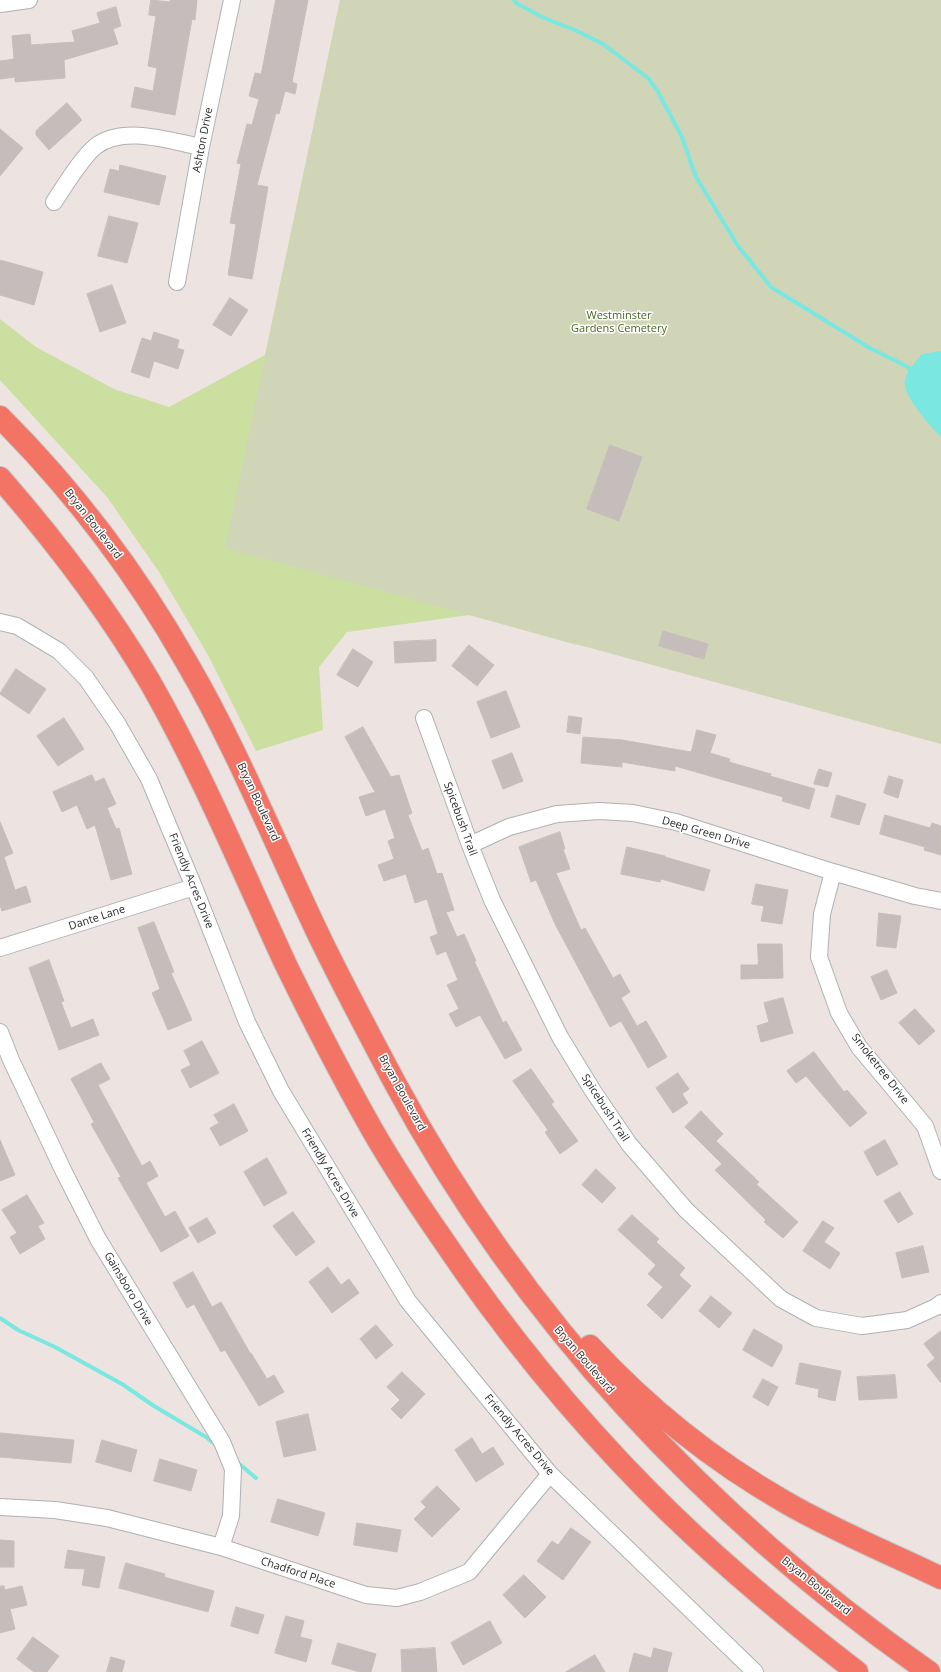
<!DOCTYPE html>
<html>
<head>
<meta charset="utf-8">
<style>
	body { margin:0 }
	canvas { display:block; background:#ede3e0 }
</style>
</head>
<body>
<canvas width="941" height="1672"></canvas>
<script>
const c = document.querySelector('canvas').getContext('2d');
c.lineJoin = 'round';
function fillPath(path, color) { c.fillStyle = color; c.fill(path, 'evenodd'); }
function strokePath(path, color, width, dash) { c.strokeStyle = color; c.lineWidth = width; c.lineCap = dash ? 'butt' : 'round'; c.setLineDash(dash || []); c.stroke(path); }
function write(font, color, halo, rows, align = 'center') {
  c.font = font + ' "Open Sans",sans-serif'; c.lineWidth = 3; c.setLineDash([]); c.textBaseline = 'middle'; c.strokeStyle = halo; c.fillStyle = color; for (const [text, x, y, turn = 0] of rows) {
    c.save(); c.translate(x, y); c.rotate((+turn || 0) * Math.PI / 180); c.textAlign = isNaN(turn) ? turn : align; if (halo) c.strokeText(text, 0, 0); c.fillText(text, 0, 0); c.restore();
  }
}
const green = new Path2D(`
	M340 0 577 645 469 615 347 632 319 667 323 730 256 751 208 655 159 572 107 497 0 380V319L36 347 114 389 169 407 265 355Z`);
const cemetery = new Path2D(`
	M340 0H941V744L225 548Z`);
const water = new Path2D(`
	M941 351V437C931 427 901 394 905 380 907 370 916 362 922 354Z`);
const stream = new Path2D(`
	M514 0 516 3 544 18 575 30 603 44 648 78 658 92 681 135 696 177 738 246 771 287 868 347 908 367 913 374
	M0 1318 18 1330 55 1347 122 1384 154 1406 206 1437 216 1445
	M237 1462 256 1478`);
const building = new Path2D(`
	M151 0 170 2V0H197L195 20 192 19 175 115 131 107 135 87 153 91 157 68 148 66 156 16 149 15Z
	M276 0H308L292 82 297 84 295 94 285 91 279 114 276 113 257 185 268 187 252 279 228 275 236 224 230 223 241 164 237 163 247 124 252 125 259 99 249 96 255 73 261 74Z
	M116 7 121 26 113 29 118 44 64 60 65 78 15 82V77L0 79V61L14 59 12 36 30 34 31 45 75 42 72 31 100 23 97 13Z
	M67 103 82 120 49 150 36 135V131Z
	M0 129 23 148 0 176Z
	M120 165 166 176 159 205 104 192 110 169 119 171Z
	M109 216 138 223 127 263 98 256Z
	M0 260 43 272 34 305 0 295Z
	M112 285 126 323 100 332 87 294Z
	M230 298 248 310 231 336 213 325Z
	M154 332 179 340 177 348 184 350 178 369 154 361 149 378 131 372 142 338 151 341Z
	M610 445 642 457 619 521 587 509Z
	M663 631 708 644 704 659 659 646Z
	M436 640V661L395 663 394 642Z
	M469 645 494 665 477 686 452 666Z
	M353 649 373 662 358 687 337 675Z
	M16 669 46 689 29 714 0 694Z
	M506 691 520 727 491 738 477 702Z
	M569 716 582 718 580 734 567 732Z
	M64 718 84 749 58 766 37 736Z
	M363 727 391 777 399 775 412 813 408 815 422 851 428 848 437 874 442 873 454 910 446 912 457 937 464 934 476 961H474L503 1023 506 1021 522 1050 505 1059 480 1015 456 1027 449 1014 459 1009 447 985 458 980 446 951 437 955 430 937 438 934 427 899 415 903 406 874 384 881 378 865 394 859 388 841 395 838 385 809 366 816 359 797 375 792 345 737Z
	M697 730 716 735 710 753 730 759 729 762 771 774 770 776 815 789 809 809 782 801 783 797 675 766V771L622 762V767L581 763 583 737 622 740 691 752Z
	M512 753 523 781 503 789 492 761Z
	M819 769 832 773 828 787 814 784Z
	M92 775 95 782 104 778 116 804 107 808 116 829 119 828 132 874 111 880 95 825 87 829 77 805 62 812 53 792Z
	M889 776 903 780 898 798 884 793Z
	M837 795 866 804 859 825 831 817Z
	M885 815 930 828 932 823 941 826V855L924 850 925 847 880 834Z
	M0 822 13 853 4 857 15 890 26 886 31 902 2 911 0 905Z
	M560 832 565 849H563L570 869 556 873 581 930 585 928 613 978 620 974 630 992 621 998 637 1026 646 1021 667 1057 648 1068 621 1021 610 1027 555 924 536 880 531 882 519 847Z
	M627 847 665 856V857L710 870 704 891 661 879 660 882 621 874Z
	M756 884 788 890 782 924 761 921 764 906 752 904Z
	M879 913 901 916 896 948 877 946Z
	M154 922 174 972 171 973 192 1020 168 1030 152 993 160 989 138 928Z
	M758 944H782L783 978 741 979V965H758Z
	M49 960 64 1001 61 1002 71 1028 93 1019 99 1035 59 1050 29 968Z
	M887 970 897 993 881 1000 871 977Z
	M783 998 793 1033 761 1042 757 1026 769 1022 764 1003Z
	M915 1009 935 1031 919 1045 899 1023Z
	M202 1041 219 1073 190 1088 181 1070 191 1065 184 1051Z
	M814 1052 844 1092 847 1090 867 1113 850 1127 806 1076 796 1083 787 1071Z
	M101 1063 110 1079 98 1085 142 1166 150 1161 158 1176 146 1183 165 1217 175 1211 189 1236 161 1252 118 1178 121 1177 91 1124 94 1122 71 1079Z
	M531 1069 554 1102 551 1104 578 1141 560 1154 545 1132 548 1130 513 1081Z
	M678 1073 689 1089 682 1094 688 1103 673 1113 656 1088Z
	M234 1104 248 1131 220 1146 210 1128 219 1123 214 1115Z
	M701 1111 723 1134 716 1141 759 1182 756 1184 798 1222 783 1238 764 1222 766 1220 715 1170 722 1164 685 1127Z
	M0 1140 15 1175 0 1181Z
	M885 1140 898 1164 877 1176 864 1152Z
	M267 1158 287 1193 264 1206 244 1172Z
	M596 1169 616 1188 602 1203 582 1185Z
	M900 1192 913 1214 898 1223 884 1201Z
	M27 1195 44 1223 38 1226 45 1239 20 1254 10 1237 17 1233 2 1210Z
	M293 1212 315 1242 296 1256 273 1226Z
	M632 1215 659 1239 656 1242 685 1268 679 1275 691 1286 662 1319 647 1305 663 1287 648 1274 656 1265 618 1230Z
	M207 1218 216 1233 198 1243 189 1228Z
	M823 1221 834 1228 824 1242 840 1253 830 1269 803 1251Z
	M923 1246 929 1272 902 1278 896 1253Z
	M328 1267 341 1285 349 1279 359 1293 332 1313 309 1282Z
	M193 1272 212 1307 221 1302 250 1353H251L267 1379 274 1375 284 1392 259 1406 225 1350 221 1352 194 1304 187 1308 173 1283Z
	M711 1296 732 1313 719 1328 699 1311Z
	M376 1325 393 1345 376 1359 360 1339Z
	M754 1329 782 1345V1349L772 1367 743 1350Z
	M941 1331V1383L927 1365 935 1358 924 1344Z
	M800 1363 841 1371 835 1401 818 1397 819 1389 796 1384Z
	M402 1372 425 1394 401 1419 391 1409 400 1400 387 1387Z
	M895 1375 897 1398 859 1400 857 1377Z
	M763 1379 778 1387 768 1406 753 1397Z
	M308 1414 316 1450 284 1457 276 1422Z
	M0 1433 74 1440 71 1463 0 1457Z
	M472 1438 482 1454 493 1447 504 1464 476 1482 455 1450Z
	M102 1440 137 1450 131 1472 96 1462Z
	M160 1459 197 1470 191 1491 154 1481Z
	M437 1486 460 1509 432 1537 414 1519 426 1507 421 1502Z
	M278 1499 325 1513 318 1536 271 1522Z
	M357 1523 401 1530 397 1552 354 1545Z
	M571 1528 591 1542 563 1580 537 1561 552 1541 558 1545Z
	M0 1540 14 1541V1567H0Z
	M68 1550 105 1557 99 1588 82 1585 85 1569 65 1568Z
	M126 1563 165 1574 164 1577 214 1591 208 1612 119 1588Z
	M524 1575 546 1597 525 1618 503 1595Z
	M0 1586H4L5 1590 22 1586 27 1605 10 1609 15 1629 0 1633Z
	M236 1607 264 1615 258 1634 231 1626Z
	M286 1616 304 1621 300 1637 312 1640 306 1662 275 1653Z
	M490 1621 502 1643 463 1665 451 1643Z
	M33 1637 59 1656 47 1672H34L17 1659Z
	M338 1643 376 1654 371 1672H360L332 1664Z
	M435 1648 437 1672H402L401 1650Z
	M654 1648 672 1653 667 1672H629L634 1653 651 1658Z
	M595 1655 605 1672H566Z
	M111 1657 125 1661 122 1672H107Z`);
const minor = new Path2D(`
	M0 4 29 0
	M54 202C64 187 82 157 96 146 124 125 170 141 201 147
	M177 282 201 147 232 0
	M0 622 17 626 59 651 86 678 117 723 149 779 194 887 247 1022 281 1091 408 1301 550 1474 755 1672
	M424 718 470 845 492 900 560 1037 593 1091 629 1144 686 1210 781 1299 816 1318 862 1326 907 1320 936 1307 941 1303
	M470 845 509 827 557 814 599 811 633 813 676 822 833 872 915 896 941 901
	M833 872 822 914 819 957 839 1013 859 1047 925 1126 941 1171
	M0 948 194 887
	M0 1032 11 1060 64 1172 98 1239 222 1442 233 1469 231 1516 221 1547
	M0 1507 55 1510 107 1518 221 1547 366 1595 397 1598 420 1592 469 1572 550 1474`);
const highway = new Path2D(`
	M0 417C73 490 136 573 187 663 239 752 277 849 322 942 345 989 370 1036 395 1083 522 1319 709 1519 929 1672
	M0 478C56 542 107 609 150 682 202 773 242 870 286 965 311 1016 337 1067 365 1117 388 1159 414 1198 441 1237 502 1328 571 1413 648 1491 713 1557 784 1616 857 1672
	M590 1346C647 1408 712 1460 785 1502 835 1531 889 1553 941 1578`);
const streetNames = [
	["Ashton Drive",203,140,-79],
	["Bryan Boulevard",93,524,52],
	["Bryan Boulevard",258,802,65],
	["Spicebush Trail",460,819,70],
	["Deep Green Drive",706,833,16],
	["Friendly Acres Drive",191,881,68],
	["Dante Lane",97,918,-18],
	["Smoketree Drive",880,1069,52],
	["Bryan Boulevard",402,1093,61],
	["Spicebush Trail",605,1108,57],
	["Friendly Acres Drive",330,1173,59],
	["Gainsboro Drive",128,1289,59],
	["Bryan Boulevard",584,1360,49],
	["Friendly Acres Drive",519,1435,50],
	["Chadford Place",298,1573,18],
	["Bryan Boulevard",816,1586,39]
];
const parkNames = [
	["Westminster",619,316],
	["Gardens Cemetery",619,329]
];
fillPath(green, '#cadfa0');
fillPath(cemetery, '#d0d5b8');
fillPath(water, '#7ae7e0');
strokePath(stream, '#7ae7e0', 4);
fillPath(building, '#c5bdbc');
strokePath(building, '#c8beb9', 1);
strokePath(minor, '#acb2b7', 18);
strokePath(highway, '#c4c4c4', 24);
strokePath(minor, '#fff', 16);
strokePath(highway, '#f37364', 22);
write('11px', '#2c2c2c', '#fff', streetNames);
write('11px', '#456520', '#fff', parkNames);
</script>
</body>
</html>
